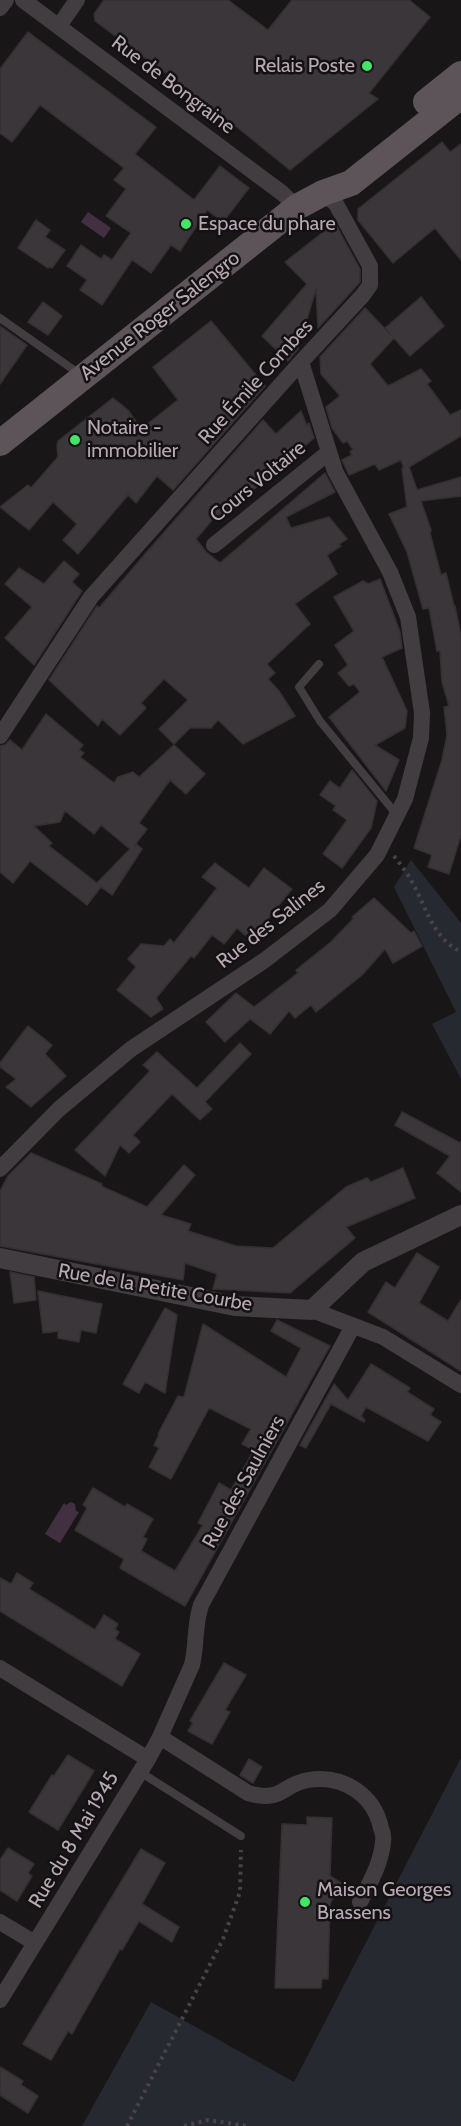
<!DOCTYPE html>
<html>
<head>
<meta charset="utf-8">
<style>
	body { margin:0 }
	canvas { display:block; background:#181617 }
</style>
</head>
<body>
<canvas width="461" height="2126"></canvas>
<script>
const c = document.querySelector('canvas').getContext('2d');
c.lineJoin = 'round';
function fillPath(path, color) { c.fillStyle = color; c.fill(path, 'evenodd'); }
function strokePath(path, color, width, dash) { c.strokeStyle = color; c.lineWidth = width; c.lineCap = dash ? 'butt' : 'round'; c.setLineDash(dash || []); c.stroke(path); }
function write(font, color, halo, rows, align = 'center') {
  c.font = font + ' Cabin,sans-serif'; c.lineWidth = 5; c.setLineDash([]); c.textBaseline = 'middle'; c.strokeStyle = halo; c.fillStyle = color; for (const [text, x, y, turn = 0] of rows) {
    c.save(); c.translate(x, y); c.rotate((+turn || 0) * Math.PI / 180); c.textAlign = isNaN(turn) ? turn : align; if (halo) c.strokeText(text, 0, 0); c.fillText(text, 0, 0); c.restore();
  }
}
const green = new Path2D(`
	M411 860 461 923V1079L432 1024 456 1012 394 887Z
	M461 1758V2126H82L151 2002 294 2082Z`);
const water = new Path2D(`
	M88 212 111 228 104 238 81 222Z
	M71 1502 75 1504 76 1511 79 1512 60 1543 45 1534 64 1503 66 1505Z`);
const building = new Path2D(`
	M104 0H228L268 30 292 0H409L430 17 369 93 378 99 290 170 216 110 95 21 94 14Z
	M28 32 156 127 135 154 194 200 220 166 249 188 223 222 207 210 180 251 171 245 151 273 132 260 102 305 80 290 87 280 67 266 81 245 101 259 104 255 112 260 131 233 106 216 126 189 114 180 124 168 40 105 12 142 0 133V69Z
	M442 142 450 152 461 144V260L435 228 393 263 358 220V209Z
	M36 220 50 230 45 237 65 250 52 268 50 267 48 268 18 248Z
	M335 223 360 269V282L318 328 316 289 298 349 288 361 262 336 307 284 285 262Z
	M421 297 444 326 410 356 394 338 370 364 388 386 421 369 431 381 427 384 450 415 461 410V436L409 467 417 490 461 477V496L421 501 431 530 430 533 441 575 446 573 454 606H455L461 636V835L449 874 428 867 432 855 414 848 442 760 447 735 444 707 449 706 442 682 440 651H437L429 608 423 609 407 552 389 514 407 507 402 468H404L401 460 379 470 375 464 349 475 342 460 352 455 350 452 353 449 347 441 343 443 332 428 326 407 340 396 321 374 320 357 365 308 391 335 385 328Z
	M43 302 62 316 48 335 28 322Z
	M211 321 265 386 173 490 157 476 136 503 128 495 78 554 63 540 77 524 53 502 29 530 0 507 28 485 31 488 58 457 57 446 58 441 113 398 128 410 141 429 178 400 153 367Z
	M0 326 27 345 0 384Z
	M301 411 307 426 309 423 314 438 240 501 213 519 196 539 206 552 220 563 325 473 335 492 286 517 291 528 329 517 347 539 339 544 341 546 327 555 337 574 295 604 310 624 267 664 275 673 268 679 279 691 295 716 243 744 218 720 211 728H190L174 744 159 729 188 700 164 679 141 703 146 708 120 735 102 719 98 726 49 680 97 606 99 608 146 553 263 420 276 434Z
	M64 561 79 574 72 582 82 591 34 665 5 638 32 607 5 584 19 568 44 584Z
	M380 579 400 632 402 648 382 657 407 711 405 728 375 745 399 760 386 791 329 717 360 692 354 684 349 686 338 673 348 665 335 645 354 631 334 597 363 581 368 584Z
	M46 714 83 745 79 750 84 753 80 757 114 783 118 777 133 772 139 777 174 745 205 774 186 794 170 780 139 823 147 829 134 846 136 844 142 849 112 895 101 887 87 905 30 861 13 883 0 872V746L5 745 10 740 22 750ZM65 811 94 834 101 825 130 849 97 883 49 846 52 843 34 826 60 822Z
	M352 770 377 801 371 828 342 868 323 854 347 820 333 810 336 806 320 795 330 781 340 788Z
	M215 863 249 888 264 868 292 889 262 926 245 935 237 928 224 944 212 935 194 958 191 956 156 998 163 1009 151 1017 117 990 136 967 128 959 141 944 164 946 170 939 174 943 217 888 202 877Z
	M374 898 411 933 414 931 422 946 393 963 385 949 362 975 316 1012 311 1005 295 1018 289 1011 270 1034 250 1019 225 1042 206 1022 236 993 254 1007 298 973 296 970 331 942 354 918 352 917Z
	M28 1026 52 1045 45 1054 66 1076 31 1107 6 1087 16 1079 0 1067V1063Z
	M240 1043 251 1054 205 1102 212 1109 200 1120 172 1094 133 1135 140 1142 129 1153 120 1145 105 1176 75 1150 150 1071 143 1065 157 1052 197 1088Z
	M402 1112 460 1143 461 1141V1192L437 1173 450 1156 395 1125Z
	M31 1153 102 1184 101 1186 147 1207 184 1165 195 1175 161 1215 191 1224 188 1231 236 1246 273 1248 346 1187 367 1178 371 1182 403 1168 415 1198 346 1227 355 1238 290 1293 213 1289 217 1274 185 1263 183 1280 0 1246V1191L8 1176Z
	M417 1253 439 1267 419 1303 448 1321 461 1300V1371L368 1312 386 1282 395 1288Z
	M10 1272 34 1277 36 1300 14 1303Z
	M38 1291 102 1304 96 1333 81 1330 79 1342 58 1338V1331L43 1333Z
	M165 1308 177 1315 165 1393 145 1382 139 1393 123 1384Z
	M277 1320 330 1346 185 1606 120 1568 124 1559 75 1530 87 1508 83 1505 93 1488 125 1507 127 1504 153 1519 143 1537 147 1539 141 1551 175 1571 203 1525 198 1523 219 1483 231 1490 254 1450 242 1444 251 1429 209 1408 171 1479 149 1467 159 1448 154 1445 159 1435 158 1434 178 1396 184 1397 203 1324 286 1377 301 1348 271 1331Z
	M371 1364 410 1388 407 1392 434 1409 430 1415 441 1422 428 1441 366 1407 361 1416 365 1420 364 1422 331 1404 306 1448 300 1445 334 1384 348 1400Z
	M17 1573 33 1583 29 1589 95 1630 104 1615 118 1624 115 1629 119 1632 115 1639 140 1654 122 1686 0 1611V1578L11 1584Z
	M224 1663 246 1675 225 1710 230 1712 212 1744 188 1731 193 1723 190 1721Z
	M68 1755 94 1771 58 1830 29 1812 52 1775 54 1776Z
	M249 1759 262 1767 253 1783 240 1775Z
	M307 1817 332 1818 330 1876 341 1883 330 1904 328 1979H322L321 1988H275L282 1824 307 1825Z
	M8 1848 34 1864 28 1873 32 1876 17 1901 0 1890V1860Z
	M141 1849 165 1863 142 1904 179 1927 172 1942 139 1921 122 1950 120 1949 77 2025 72 2034 68 2031 51 2060 23 2044Z
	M0 2067 23 2081 21 2085 38 2096 28 2113 0 2095Z`);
const path = new Path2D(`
	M394 856C401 865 408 874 413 884 427 909 433 938 461 952
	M127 2126 223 1939 240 1892 241 1850
	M184 2126 208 2120 248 2126`);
const service = new Path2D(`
	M0 318 81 375
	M319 664 299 687 320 721 397 815
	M140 1772 241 1836`);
const minor = new Path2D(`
	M23 0 282 193 297 207
	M0 8 6 0
	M59 26 77 0
	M214 545 329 452
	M0 736 91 597 301 362 363 295 370 285V266L336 204 323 193
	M0 1169 59 1109 131 1049 265 960 330 910 377 855 405 799 421 738 422 713 408 617 390 572 335 471 301 362
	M312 1310 383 1337 461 1385
	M0 1668 148 1759 160 1737 248 1793C282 1803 281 1785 308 1780 343 1774 374 1795 381 1828 383 1833 384 1837 383 1842 381 1864 370 1882 360 1902
	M160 1737 192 1665C197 1645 194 1625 201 1605L353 1326
	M0 1922 35 1943
	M0 2000 148 1759`);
const tertiary = new Path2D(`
	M0 1258 235 1306 312 1310 363 1262 461 1215`);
const primary = new Path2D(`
	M426 102 461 74
	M0 443 297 207 323 193 351 183 461 96`);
const markers = [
	[367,66,6,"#3de964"],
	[186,224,6,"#3de964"],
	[75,440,6,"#3de964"],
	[305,1902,6,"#3de964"]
];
const poiNames = [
	["Relais Poste",355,66,"right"],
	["Espace du phare",198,224],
	["Notaire -",87,428],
	["immobilier",87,451],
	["Maison Georges",317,1890],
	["Brassens",317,1913]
];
const streetNames = [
	["Rue de Bongraine",173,85,37],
	["Avenue Roger Salengro",160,316,-38],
	["Rue Émile Combes",256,382,-48],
	["Cours Voltaire",258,482,-39],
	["Rue des Salines",271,924,-38],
	["Rue de la Petite Courbe",155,1288,10],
	["Rue des Saulniers",244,1482,-61],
	["Rue du 8 Mai 1945",74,1840,-59]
];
fillPath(green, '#272930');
fillPath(water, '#413040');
fillPath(building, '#3a3639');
strokePath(building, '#343032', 1.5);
strokePath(path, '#494247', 4, [3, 4.5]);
strokePath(service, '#423d40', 8);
strokePath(minor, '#423d40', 16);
strokePath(tertiary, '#423d40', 20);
strokePath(primary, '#5c5459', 26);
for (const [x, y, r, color] of markers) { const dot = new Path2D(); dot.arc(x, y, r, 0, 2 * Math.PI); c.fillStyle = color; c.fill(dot); strokePath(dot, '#131112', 2); }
write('20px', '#b7a9b4', '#131112', poiNames, 'left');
write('20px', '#b7a9b4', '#131112', streetNames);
</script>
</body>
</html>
